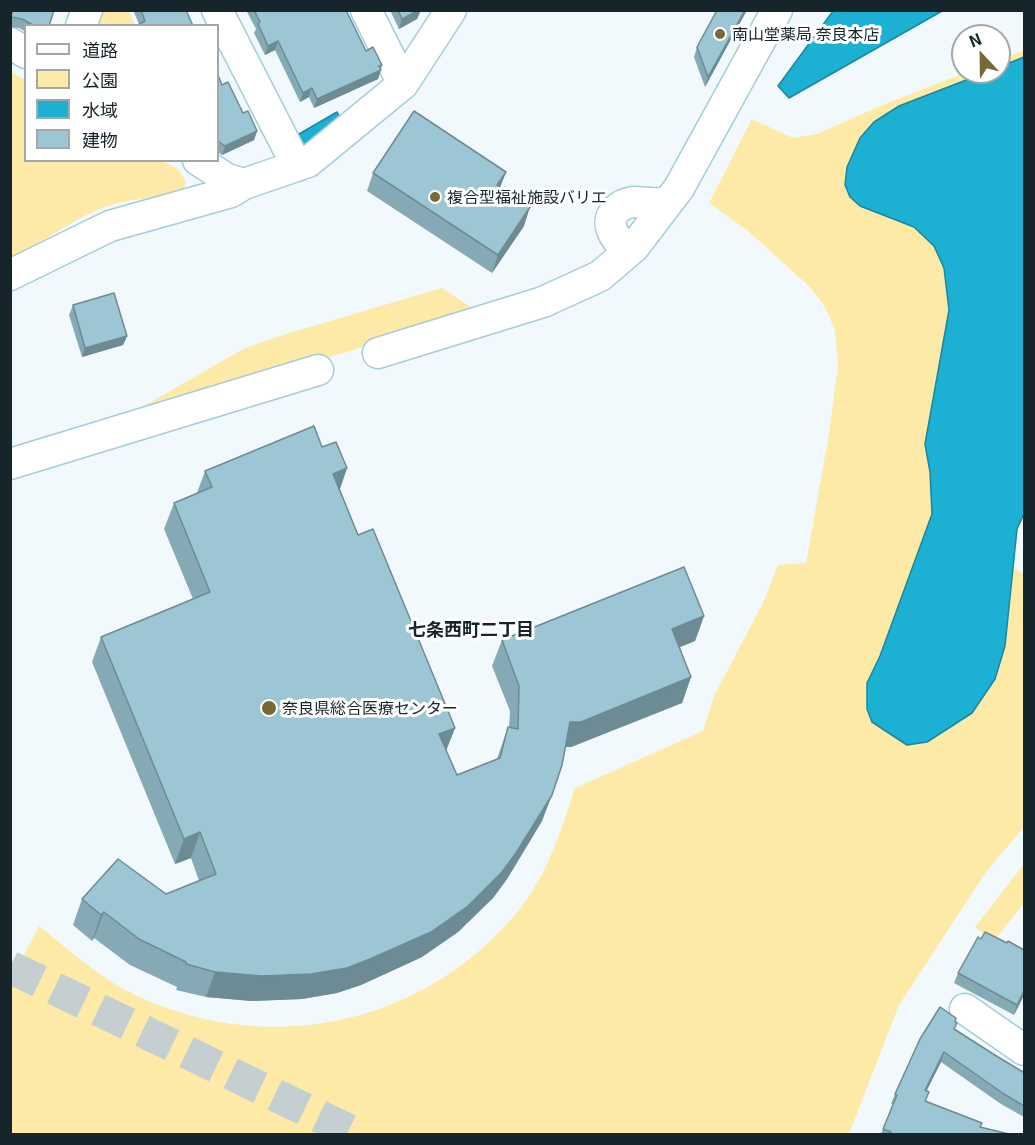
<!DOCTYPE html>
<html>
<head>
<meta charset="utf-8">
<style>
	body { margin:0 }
	#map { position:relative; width:1035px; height:1145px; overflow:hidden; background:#f1f9fc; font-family:Georgia,"Noto Sans JP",serif }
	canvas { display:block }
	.frame { position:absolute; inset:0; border:12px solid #15252b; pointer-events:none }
	.legend { position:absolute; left:24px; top:24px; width:195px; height:138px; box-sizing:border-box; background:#fff; border:2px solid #a1a8aa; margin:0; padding:8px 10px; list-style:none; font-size:18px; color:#15252b }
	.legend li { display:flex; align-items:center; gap:12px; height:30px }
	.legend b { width:30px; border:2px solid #a1a8aa }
	.north { position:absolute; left:951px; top:24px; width:60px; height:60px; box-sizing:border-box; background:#fff; border:2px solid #a1a8aa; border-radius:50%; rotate:338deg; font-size:16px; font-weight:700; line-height:24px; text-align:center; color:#15252b }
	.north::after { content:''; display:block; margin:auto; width:21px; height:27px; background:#776836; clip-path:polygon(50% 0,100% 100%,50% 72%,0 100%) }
</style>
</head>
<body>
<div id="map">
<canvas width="1035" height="1145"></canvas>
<div class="frame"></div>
<ul class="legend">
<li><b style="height:8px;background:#fff"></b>道路</li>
<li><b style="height:16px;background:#fdeaa7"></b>公園</li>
<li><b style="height:16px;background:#1cb0d3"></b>水域</li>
<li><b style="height:16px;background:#9cc6d3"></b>建物</li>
</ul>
<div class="north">N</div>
</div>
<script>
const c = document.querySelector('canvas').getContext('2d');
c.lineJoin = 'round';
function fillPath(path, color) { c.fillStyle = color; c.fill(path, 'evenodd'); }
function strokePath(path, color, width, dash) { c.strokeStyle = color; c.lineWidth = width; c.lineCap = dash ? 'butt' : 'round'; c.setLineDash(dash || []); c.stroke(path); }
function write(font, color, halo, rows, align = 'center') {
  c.font = font + ' Georgia,"Noto Sans JP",serif'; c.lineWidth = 6; c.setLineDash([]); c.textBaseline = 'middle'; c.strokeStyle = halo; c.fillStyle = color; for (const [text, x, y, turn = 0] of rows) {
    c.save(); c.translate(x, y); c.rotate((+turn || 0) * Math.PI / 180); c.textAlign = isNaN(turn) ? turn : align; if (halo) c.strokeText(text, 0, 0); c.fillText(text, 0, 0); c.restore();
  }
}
const green = new Path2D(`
	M101 10 129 11 135 25 95 26Z
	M1024 50V514L1017 529 1013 568 1024 574V827L986 872 899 1005 849 1134H11L10 982 39 926C69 950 100 978 135 995 269 1058 423 1026 518 911 547 876 561 831 575 788L703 731 714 696 764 601 778 565 806 563 829 434 838 365 835 330 824 305 809 286 747 230 709 203 752 119 793 138 817 134 880 106 967 72H999V60Z
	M10 71 25 80 26 160 163 161 179 170 186 182 184 189C160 200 133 197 108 206 73 218 45 242 11 257Z
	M442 288 480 313 125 417 245 348 286 334Z
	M1024 864V903L993 942 975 927Z`);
const water = new Path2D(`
	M833 11V10L942 11 789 98 778 86Z
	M1024 57V514L1017 529 1005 646 995 679 972 713 927 742 907 745 872 722 867 709V683L880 656 932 514 930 472 925 444 949 310 944 268 934 246 914 227 860 206 850 197 845 185 847 167 860 138 874 122 899 106 987 72H999V67Z
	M337 112 344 126 313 151 298 146 294 137Z`);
const majorTunnel = new Path2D(`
	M10 967 356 1134`);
const minor = new Path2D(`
	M217 10 297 166
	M366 10 403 84
	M81 26 87 10
	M10 43 26 53
	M198 160 227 179 244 184 308 162 403 84 451 10
	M628 252C618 241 602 225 616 210 620 206 627 203 633 202 645 202 655 205 667 202
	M10 275 110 226 231 192 244 184
	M378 353 543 302 600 276 634 247 679 188 777 10
	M10 464 318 370
	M965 1009 1024 1050`);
const wall = new Path2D(`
	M10 10H54L49 26H26V32L19 28 10 27Z
	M133 10H186L139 24Z
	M246 10H346L366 51 381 68 378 79 314 108 309 97 300 102 275 50 265 55 254 33 256 29Z
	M390 10H421L417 19 399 29Z
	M747 10 705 87 694 57 697 47Z
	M218 75 222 85 257 131 254 140 222 155 218 152Z
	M506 172 500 187 524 226 492 273 367 191 373 173Z
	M73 305 127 336 123 345 82 357 69 315Z
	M322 447 347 468 340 489 358 535 455 728 446 751 457 775 497 759 508 727 509 728 510 711 492 666 502 640 704 616 695 641 679 647 691 677 682 703 571 747H565L542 821 507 879 493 898 458 932 422 957 361 985 337 993 302 999 252 1001 206 997 176 990 177 987 130 965 94 938 92 941 73 925 82 899 166 894 199 881 191 858 175 864 92 662 101 637 193 599 164 529 174 503 197 493 205 471Z
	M958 973 1024 995 1014 1015 954 983Z
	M955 1022V1029L998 1057 1023 1072 1024 1070V1117L1001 1104 941 1062 926 1091V1101L980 1127 1009 1134H881L893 1104H891L895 1094Z`);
const shadedWall = new Path2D(`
	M416 10H421L417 19 399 29 402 19Z
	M745 10H747L705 87 708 77Z
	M278 41 275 50 265 55 268 46Z
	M382 65 380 71 381 70 378 79 314 108 317 99Z
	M312 88 309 97 300 102 303 93Z
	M257 131 254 140 222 155 225 146Z
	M506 172 499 190 497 185Z
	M530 207 524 226 492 273 498 255Z
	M127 336 123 345 82 357 85 348Z
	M347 468 338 494 333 474Z
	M704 616 695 641 663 654 672 629Z
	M691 677 682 703 571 747H561L570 722Z
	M455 728 445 753 439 734Z
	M552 795 542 821 507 879 493 898 458 932 422 957 361 985 337 993 302 999 252 1001 206 997 215 972Z
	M200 832 191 858 175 864 184 839Z
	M104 912 94 938 92 941 101 915Z
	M1024 991V995L1014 1015 1017 1005Z
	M944 1052 941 1062 922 1100 925 1090Z`);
const building = new Path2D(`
	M13 10H54L49 26H35L22 19 11 17Z
	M141 10H186L193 26H136L145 21Z
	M254 10H346L366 51 373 47 382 65 379 66 381 70 317 99 312 88 303 93 278 41 268 46 258 24 260 22Z
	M398 10H419L402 19Z
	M717 10H745L708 77 697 47Z
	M218 75 222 85 228 82 243 113 248 111 257 131 225 146 218 141Z
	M414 111 506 172 497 185 530 207 498 255 373 173Z
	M114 293 127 336 85 348 73 305Z
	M314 426 322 447 336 442 347 468 333 474 358 535 373 529 455 728 439 734 457 775 500 758 508 727 518 729 519 686 502 640 684 567 704 616 672 629 691 677 581 722H570L562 765 552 795 516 853 502 872 468 906 431 932 370 959 347 968 311 974 261 976 215 972 186 964V962L139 939 104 912 101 915 82 899 118 859 166 894 216 874 200 832 184 839 101 637 210 592 174 503 212 487 205 471Z
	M985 932 1007 943 1008 941 1024 950V991L1017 1005 958 973 978 937 981 939Z
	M940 1007 956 1018 955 1022 957 1023 954 1029 998 1057 1023 1072 1024 1070V1106L1004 1094 944 1052 925 1090 929 1092 925 1101 982 1123 980 1127 1009 1134H890L891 1132 883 1129 897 1095 895 1094 920 1039Z`);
const markers = [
	[720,34,6,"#776836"],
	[435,197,6,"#776836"],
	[269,708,8,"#776836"]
];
const poiNames = [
	["南山堂薬局 奈良本店",732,34],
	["複合型福祉施設バリエ",447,197],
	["奈良県総合医療センター",282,708]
];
const neighbourhoodNames = [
	["七条西町二丁目",471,629]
];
fillPath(green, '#fdeaa7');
fillPath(water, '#1cb0d3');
strokePath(water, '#1a86a1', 1.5);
strokePath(majorTunnel, '#c5cfd2', 33, [33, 16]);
strokePath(minor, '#a4cddb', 33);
strokePath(minor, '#fff', 30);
fillPath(wall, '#86aab5');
fillPath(shadedWall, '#6d8b94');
fillPath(building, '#9cc6d3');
strokePath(building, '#6d8b94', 1.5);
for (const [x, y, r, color] of markers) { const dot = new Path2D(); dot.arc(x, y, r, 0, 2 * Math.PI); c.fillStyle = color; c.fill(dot); strokePath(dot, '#fff', 2); }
write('16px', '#15252b', '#fff', poiNames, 'left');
write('bold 18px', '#15252b', '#fff', neighbourhoodNames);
</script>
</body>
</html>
